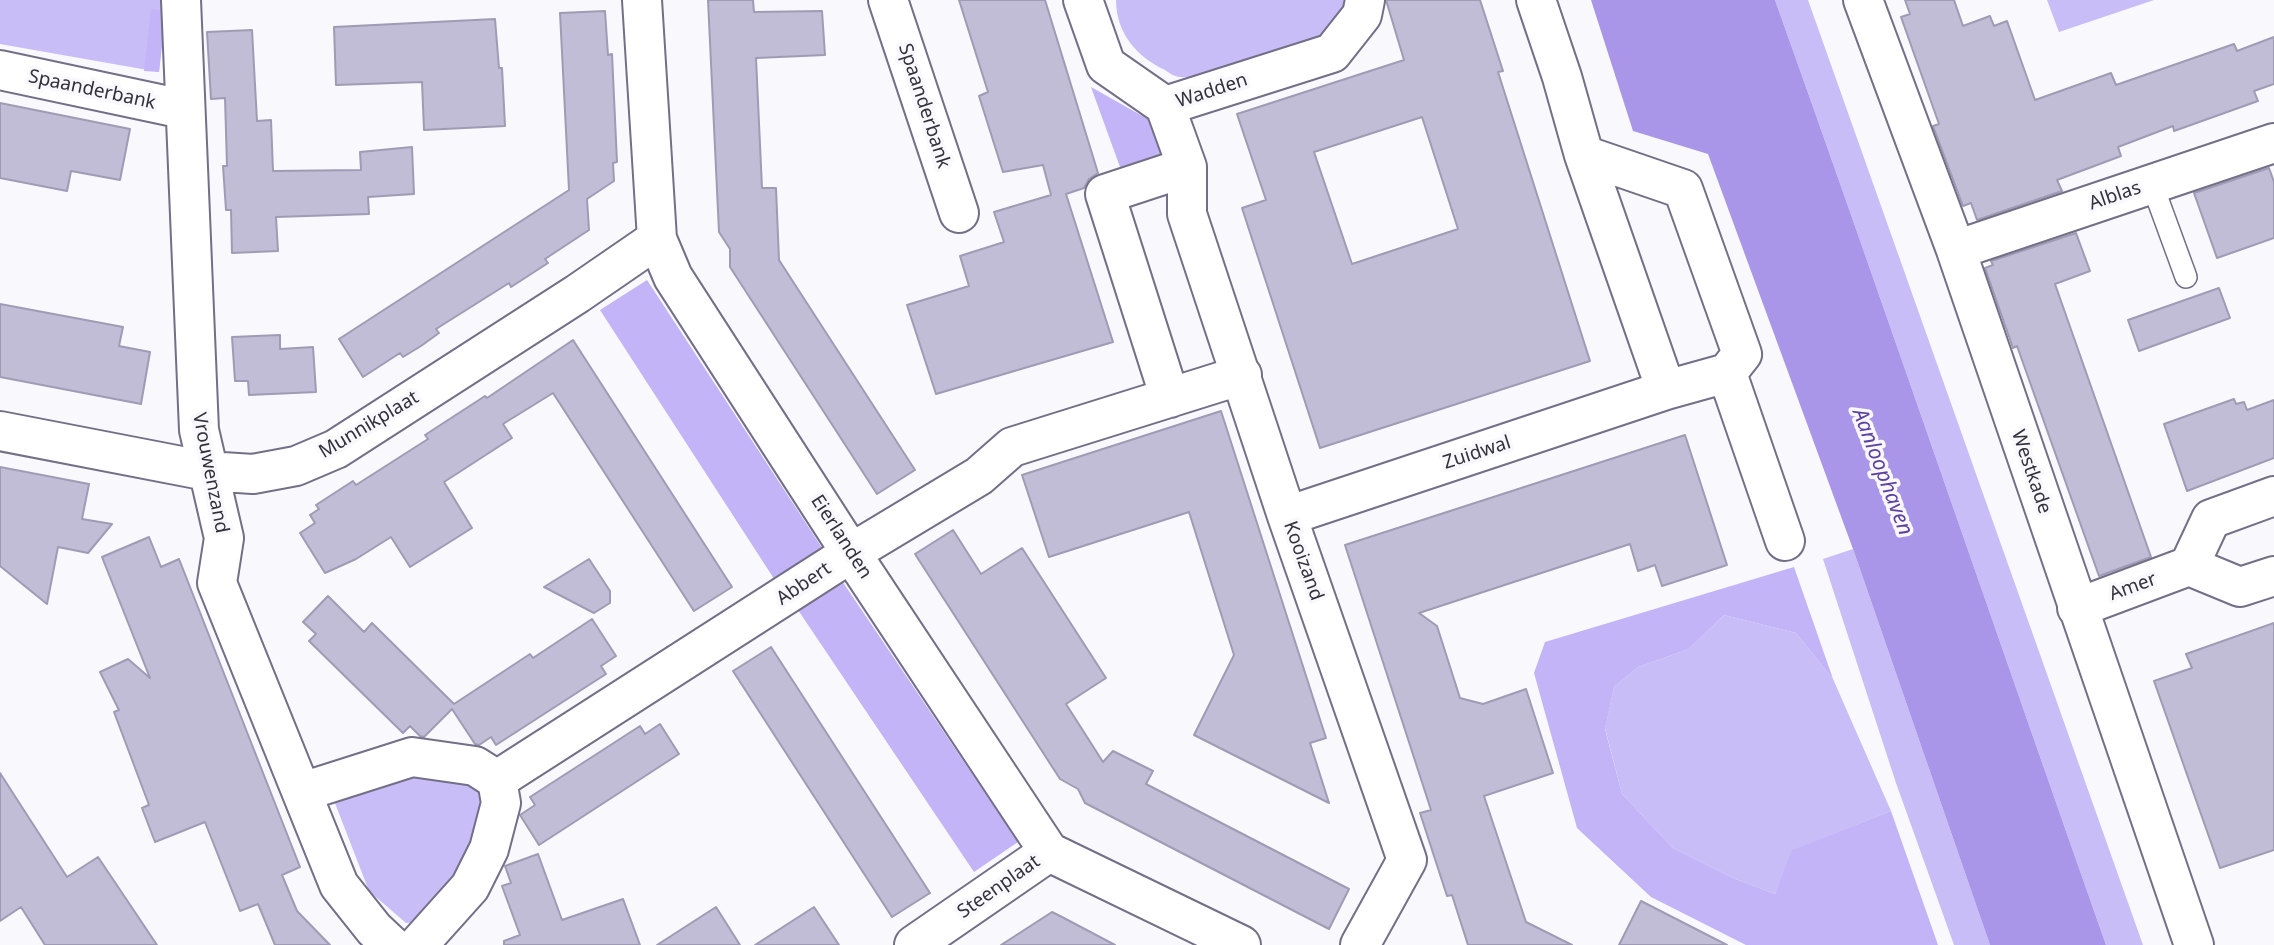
<!DOCTYPE html>
<html>
<head>
<meta charset="utf-8">
<style>
	body { margin:0 }
	canvas { display:block; background:#f8f8fd }
</style>
</head>
<body>
<canvas width="2274" height="945"></canvas>
<script>
const c = document.querySelector('canvas').getContext('2d');
c.lineJoin = 'round';
function fillPath(path, color) { c.fillStyle = color; c.fill(path, 'evenodd'); }
function strokePath(path, color, width, dash) { c.strokeStyle = color; c.lineWidth = width; c.lineCap = dash ? 'butt' : 'round'; c.setLineDash(dash || []); c.stroke(path); }
function write(font, color, halo, rows, align = 'center') {
  c.font = font + ' "Noto Sans",sans-serif'; c.lineWidth = 7; c.setLineDash([]); c.textBaseline = 'middle'; c.strokeStyle = halo; c.fillStyle = color; for (const [text, x, y, turn = 0] of rows) {
    c.save(); c.translate(x, y); c.rotate((+turn || 0) * Math.PI / 180); c.textAlign = isNaN(turn) ? turn : align; if (halo) c.strokeText(text, 0, 0); c.fillText(text, 0, 0); c.restore();
  }
}
const green = new Path2D(`
	M0 0H166L159 72 0 44Z
	M1116 0H1355C1350 8 1345 21 1337 26 1314 43 1207 80 1180 77 1175 77 1169 73 1165 70 1137 57 1116 33 1116 0Z
	M1775 0H1808L2143 945H2106C1995 630 1887 314 1775 0Z
	M2047 0H2154L2059 32Z
	M1853 549 1990 945H1954L1896 783 1823 559Z
	M1724 615 1796 633 1833 679 1891 811 1793 850 1775 894 1733 878 1673 848 1622 794 1605 728 1614 687 1638 667 1689 649Z
	M443 776 466 783 478 790 484 828 468 871 421 922 406 923 369 891 333 798 406 777Z`);
const forest = new Path2D(`
	M151 9 166 11 159 72 144 71Z
	M1091 87 1153 122 1163 154 1120 167Z
	M647 280 828 557 780 588 600 310Z
	M1794 567 1833 679 1796 633 1724 615 1689 649 1638 667 1614 687 1605 729 1622 794 1673 848 1733 878 1775 894 1792 850 1891 811 1938 945H1746L1651 897 1577 828 1534 673 1545 642Z
	M838 575 1018 842 974 872 794 604Z`);
const water = new Path2D(`
	M1591 0H1775C1887 314 1995 630 2106 945H1990L1853 549 1708 154 1633 131Z`);
const building = new Path2D(`
	M708 0H753L754 12 822 11 825 55 756 58 762 188H776L779 260 915 470 877 494 730 267V249L719 232Z
	M959 0H1045L1098 173 1089 179 1084 188 1066 194 1113 342 936 394 907 305 969 286 960 256 1004 242 994 212 1051 195 1043 165 1003 172 979 96 988 92Z
	M1386 0H1480L1503 71 1498 72 1590 361 1320 448 1242 208 1266 200 1237 114 1404 60ZM1422 117 1458 229 1352 264 1314 152Z
	M1905 0H1954L1963 26 1990 16 1994 26 2007 21 2035 100 2111 73 2116 85 2234 44 2237 51 2274 37V84L2254 91 2258 101 2174 131 2173 126 2118 147 2121 156 2057 180 2062 191 1977 220 1971 203 1963 206 1933 126 1939 124 1901 17 1910 14Z
	M605 11 608 55 612 54 617 162 613 163 614 181 587 199 589 230 545 259 548 263 511 287 509 283 436 329 439 333 421 346 403 357 400 353 363 377 339 339 569 190 560 13Z
	M495 19 499 68H502L505 126 424 130 422 82 336 85 334 27Z
	M252 30 257 121 271 120 273 171 361 170 360 152 412 147 414 194 368 197 369 214 276 217 278 251 232 253 231 210H226L223 166H227L225 98 211 99 207 32Z
	M0 103 130 129 120 180 71 171 67 191 0 178Z
	M2269 168 2274 182V238L2217 258 2194 193Z
	M2076 233 2090 271 2055 284 2151 557 2099 576 2017 346 2013 348 1985 268 1993 265 1991 261Z
	M2219 288 2230 318 2139 351 2128 320Z
	M0 304 123 327 119 346 150 352 141 404 0 377Z
	M280 335V349L313 347 316 392 249 395 248 381H235L232 337Z
	M573 340 732 587 694 611 553 393 503 424 512 438 444 482 472 528 410 567 391 537 356 559 325 573 300 533 315 523 310 515 319 509 316 505 353 481 356 485 428 439 425 435 485 396 487 398Z
	M2234 399 2236 404 2244 402 2247 410 2274 400V458L2187 491 2164 424Z
	M1221 411 1326 738 1310 743 1329 803 1194 735 1234 655 1189 512 1049 557 1022 475Z
	M1685 435 1727 565 1662 586 1655 565 1638 571 1630 544 1419 613 1437 626 1460 698 1483 704 1526 689 1553 773 1484 796 1526 922 1572 945H1468L1452 895 1447 896 1420 813 1431 810 1345 545Z
	M0 467 89 484 82 519 112 524 88 553 58 547 47 604 0 566Z
	M953 530 981 574 1022 548 1106 678 1066 704 1103 762 1113 751 1153 771 1146 784 1349 889 1329 929 1085 803 1078 789 1060 779 915 554Z
	M149 537 161 567 179 559 300 867 282 875 297 911 330 945H275L258 904 240 911 205 822 155 842 142 808 149 805 114 712 119 710 100 672 128 659 150 678 102 557Z
	M589 559 610 591V603L594 613 544 587Z
	M328 596 364 632 372 623 454 704 530 654 533 658 592 619 616 656 601 666 606 674 496 745 491 737 479 745 475 744 452 709 424 737 420 736 410 726 403 733 309 641 316 634 303 622Z
	M2274 623V850L2220 868 2154 681 2192 668 2186 654Z
	M771 647 930 893 892 917 733 671Z
	M660 724 679 754 539 845 520 815 535 805 530 797 640 726 645 734Z
	M0 773 67 877 98 857 157 945H45L21 907 0 921Z
	M538 854 562 920 623 899 640 945H504V941L520 935 502 886 511 883 505 866Z
	M1641 901 1682 922 1727 945H1619Z
	M716 907 740 945H657Z
	M814 907 839 945H755Z
	M1052 912 1062 917 1115 945H1001Z`);
const lane = new Path2D(`
	M2152 184 2186 277`);
const street = new Path2D(`
	M181 0 199 430 224 538 217 583 339 885 374 929 391 945
	M642 0 657 239 673 277 851 553 1049 852 1241 945
	M888 0 959 213
	M1083 0 1106 65 1165 106
	M1536 0 1562 77 1584 155 1666 390
	M1863 0 1956 250 2194 945
	M0 70 183 109
	M1165 106 1187 167V214L1287 516 1407 860 1360 945
	M1165 106 1332 53 1362 15 1365 0
	M1584 155 1683 189 1742 354 1727 373 1785 541
	M1956 250 2274 143
	M1170 398 1105 194 1187 167
	M0 431 207 471 253 474 296 466 336 449 577 294 657 239
	M1287 516 1666 390 1727 373
	M2189 566 2240 587 2274 576
	M2077 608 2189 566 2211 519 2274 496
	M497 780 851 553 979 476 1012 447 1242 375
	M302 792 412 757 475 766 497 780 501 803 489 849 470 887 418 945
	M914 945 1049 852`);
const streetNames = [
	["Spaanderbank",92,90,12],
	["Wadden",1212,91,-18],
	["Spaanderbank",924,106,72],
	["Alblas",2115,196,-19],
	["Munnikplaat",369,425,-31],
	["Zuidwal",1477,453,-18],
	["Westkade",2031,472,71],
	["Vrouwenzand",210,473,79],
	["Eierlanden",841,537,57],
	["Kooizand",1303,561,70],
	["Abbert",804,584,-34],
	["Amer",2133,587,-20],
	["Steenplaat",999,887,-35]
];
const waterNames = [
	["Aanloophaven",1882,472,69]
];
fillPath(green, '#c8bdf6');
fillPath(forest, '#c2b4f7');
fillPath(water, '#a996e9');
fillPath(building, '#c1bdd7');
strokePath(building, '#a09bb4', 2);
strokePath(lane, '#736f86', 24);
strokePath(street, '#736f86', 42);
strokePath(lane, '#fff', 21);
strokePath(street, '#fff', 38);
write('19px', '#33313b', '#f8f8fd', streetNames);
write('italic 21px', '#5d40a0', '#f8f8fd', waterNames);
</script>
</body>
</html>
